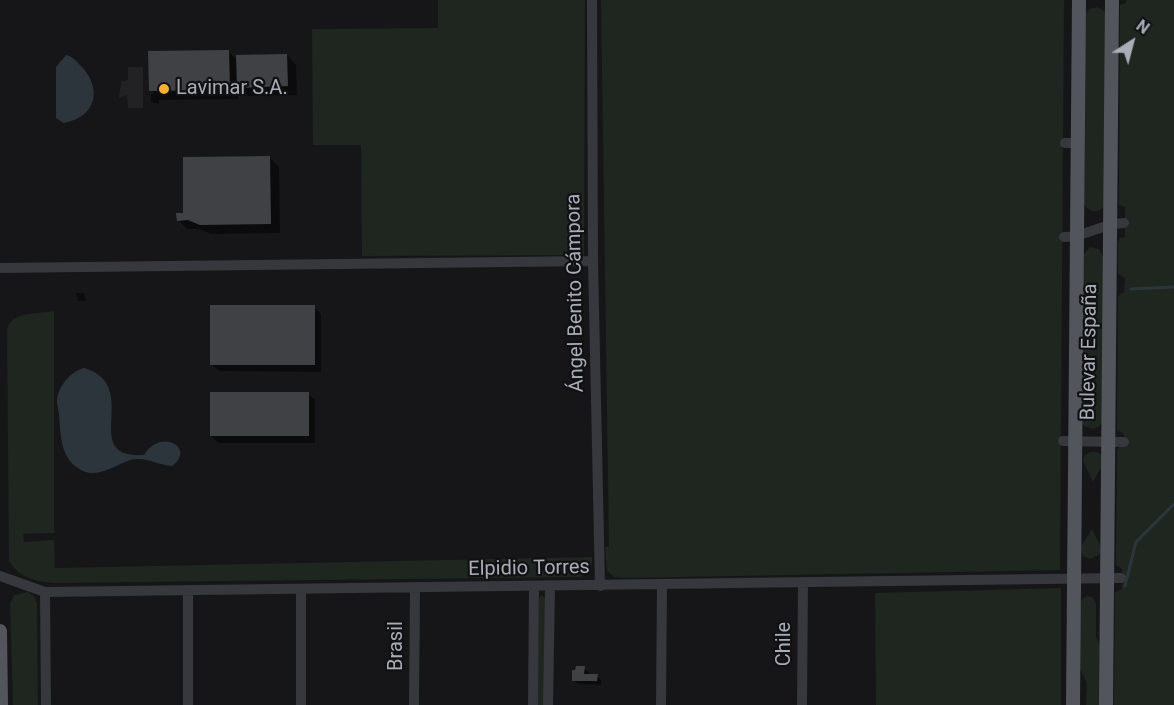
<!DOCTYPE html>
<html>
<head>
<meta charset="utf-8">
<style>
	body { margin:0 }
	#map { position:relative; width:1174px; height:705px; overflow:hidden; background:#161618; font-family:Roboto,sans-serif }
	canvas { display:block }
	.north { position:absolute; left:1102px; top:12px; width:60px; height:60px; -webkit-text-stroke:4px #111113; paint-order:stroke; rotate:36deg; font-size:16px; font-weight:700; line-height:24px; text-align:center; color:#a8adb8 }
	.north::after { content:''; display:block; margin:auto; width:21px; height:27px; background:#a8adb8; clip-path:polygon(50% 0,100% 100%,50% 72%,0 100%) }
</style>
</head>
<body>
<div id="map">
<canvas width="1174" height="705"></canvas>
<div class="north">N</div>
</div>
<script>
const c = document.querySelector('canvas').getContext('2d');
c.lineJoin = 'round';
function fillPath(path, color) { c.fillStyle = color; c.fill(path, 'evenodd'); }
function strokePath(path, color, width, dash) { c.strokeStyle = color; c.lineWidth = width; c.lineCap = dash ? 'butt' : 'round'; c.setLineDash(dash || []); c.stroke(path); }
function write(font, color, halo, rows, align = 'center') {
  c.font = font + ' Roboto,sans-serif'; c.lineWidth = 4.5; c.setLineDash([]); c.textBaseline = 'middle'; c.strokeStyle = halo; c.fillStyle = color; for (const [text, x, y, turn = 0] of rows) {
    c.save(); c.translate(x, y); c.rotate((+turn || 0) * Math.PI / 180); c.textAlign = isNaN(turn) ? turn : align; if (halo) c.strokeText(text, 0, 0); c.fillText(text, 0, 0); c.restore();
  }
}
const built = new Path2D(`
	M128 67H143V108H128L127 95 119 98 121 82 128 80Z`);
const green = new Path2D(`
	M438 0H585L584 255 362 256 361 145H313L312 29 438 28Z
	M601 0H1064L1060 570 623 578 614 577 607 571 605 547H609Z
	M1126 0H1174V705H1114L1115 592 1122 589V569L1116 565 1117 451 1119 447H1123L1124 434 1117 430 1118 297 1121 293H1124L1125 278 1118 274V242L1120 238 1125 237V207L1119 205 1120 5 1126 3Z
	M1097 7 1106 12 1104 206C1098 214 1089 213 1084 204L1085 14 1089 9Z
	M1090 247 1099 249 1104 258 1102 423 1098 427 1093 429 1084 426 1081 421 1083 255Z
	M54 311V533L23 534 24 542 54 540 55 568 592 557C593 567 590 573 580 577L55 583C37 582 19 578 9 561L7 329C12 311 38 314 54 311Z
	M1090 452H1096L1101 454 1104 462 1093 482 1083 461 1085 455Z
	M1092 529 1102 549 1099 555 1090 559 1083 556 1080 548Z
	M1061 588V705H876L875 593Z
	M28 592 34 596 37 603 38 705H13L10 604 14 595Z
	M542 595 545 599 544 705H537L539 598Z
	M1087 596 1092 597 1096 603V637L1101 648V705H1086L1087 684 1080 668V604L1082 599Z`);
const water = new Path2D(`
	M66 55C72 56 76 61 81 66 103 89 96 117 64 123L56 118V67Z
	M84 368C144 386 77 459 144 455 160 427 197 448 172 466 159 465 148 458 136 459 118 461 102 479 83 471 60 460 61 437 59 415 59 411 57 406 57 402 57 387 71 371 84 368Z`);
const shadow = new Path2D(`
	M228 52 238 61 287 55 296 65 297 95 248 96 238 86V99L159 100V104L151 102V94H154L151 90Z
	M269 157 279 167 280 233 211 234 199 229H187L178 220Z
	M76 293H84L86 301H78Z
	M314 307 321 314V372L219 371 212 364Z
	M308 394 315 400V443H218L211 436Z
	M584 668 588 672V675L597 676 601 680V685L578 684 573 680Z`);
const stream = new Path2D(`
	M1131 289 1174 287
	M1125 586 1136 542 1174 504`);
const building = new Path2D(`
	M229 50 230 90 149 91 148 51Z
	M287 54 288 86 237 88 236 55Z
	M270 156 271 224 200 225 188 220 177 221 176 213H183V157Z
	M210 305H315V365H210Z
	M210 392H309V436H210Z
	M576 666H585L584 674H598L597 681H572V670H575Z`);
const minor = new Path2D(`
	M592 0 593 261 600 586
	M1065 143H1077
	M1064 237C1086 237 1103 223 1124 223
	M0 268 593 261
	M1063 441 1124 442
	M0 576 45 592 1121 578
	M301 589V705
	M188 591V705
	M45 592 46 705
	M414 705 415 588
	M533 705 534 586
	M548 705 550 586
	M661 705 662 585
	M802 705 803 583`);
const major = new Path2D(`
	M0 631 1 705
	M1073 705 1079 0
	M1106 705 1112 0`);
const markers = [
	[164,89,6,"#f2b134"]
];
const poiNames = [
	["Lavimar S.A.",176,89]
];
const streetNames = [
	["Ángel Benito Cámpora",576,293,-91],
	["Bulevar España",1090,352,-89],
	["Elpidio Torres",529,569,-1],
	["Chile",785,644,-90],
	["Brasil",397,646,-90]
];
fillPath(built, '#222225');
fillPath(green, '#1e261f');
fillPath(water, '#2c353c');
fillPath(shadow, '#0007');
strokePath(stream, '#2c353c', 3);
fillPath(building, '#404145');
strokePath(minor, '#37383d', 10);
strokePath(major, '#53555c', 14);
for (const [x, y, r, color] of markers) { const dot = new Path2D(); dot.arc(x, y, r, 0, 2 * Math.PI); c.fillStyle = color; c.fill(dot); strokePath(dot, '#111113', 2); }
write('20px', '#a8adb8', '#111113', poiNames, 'left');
write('20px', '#a8adb8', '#111113', streetNames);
</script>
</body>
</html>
